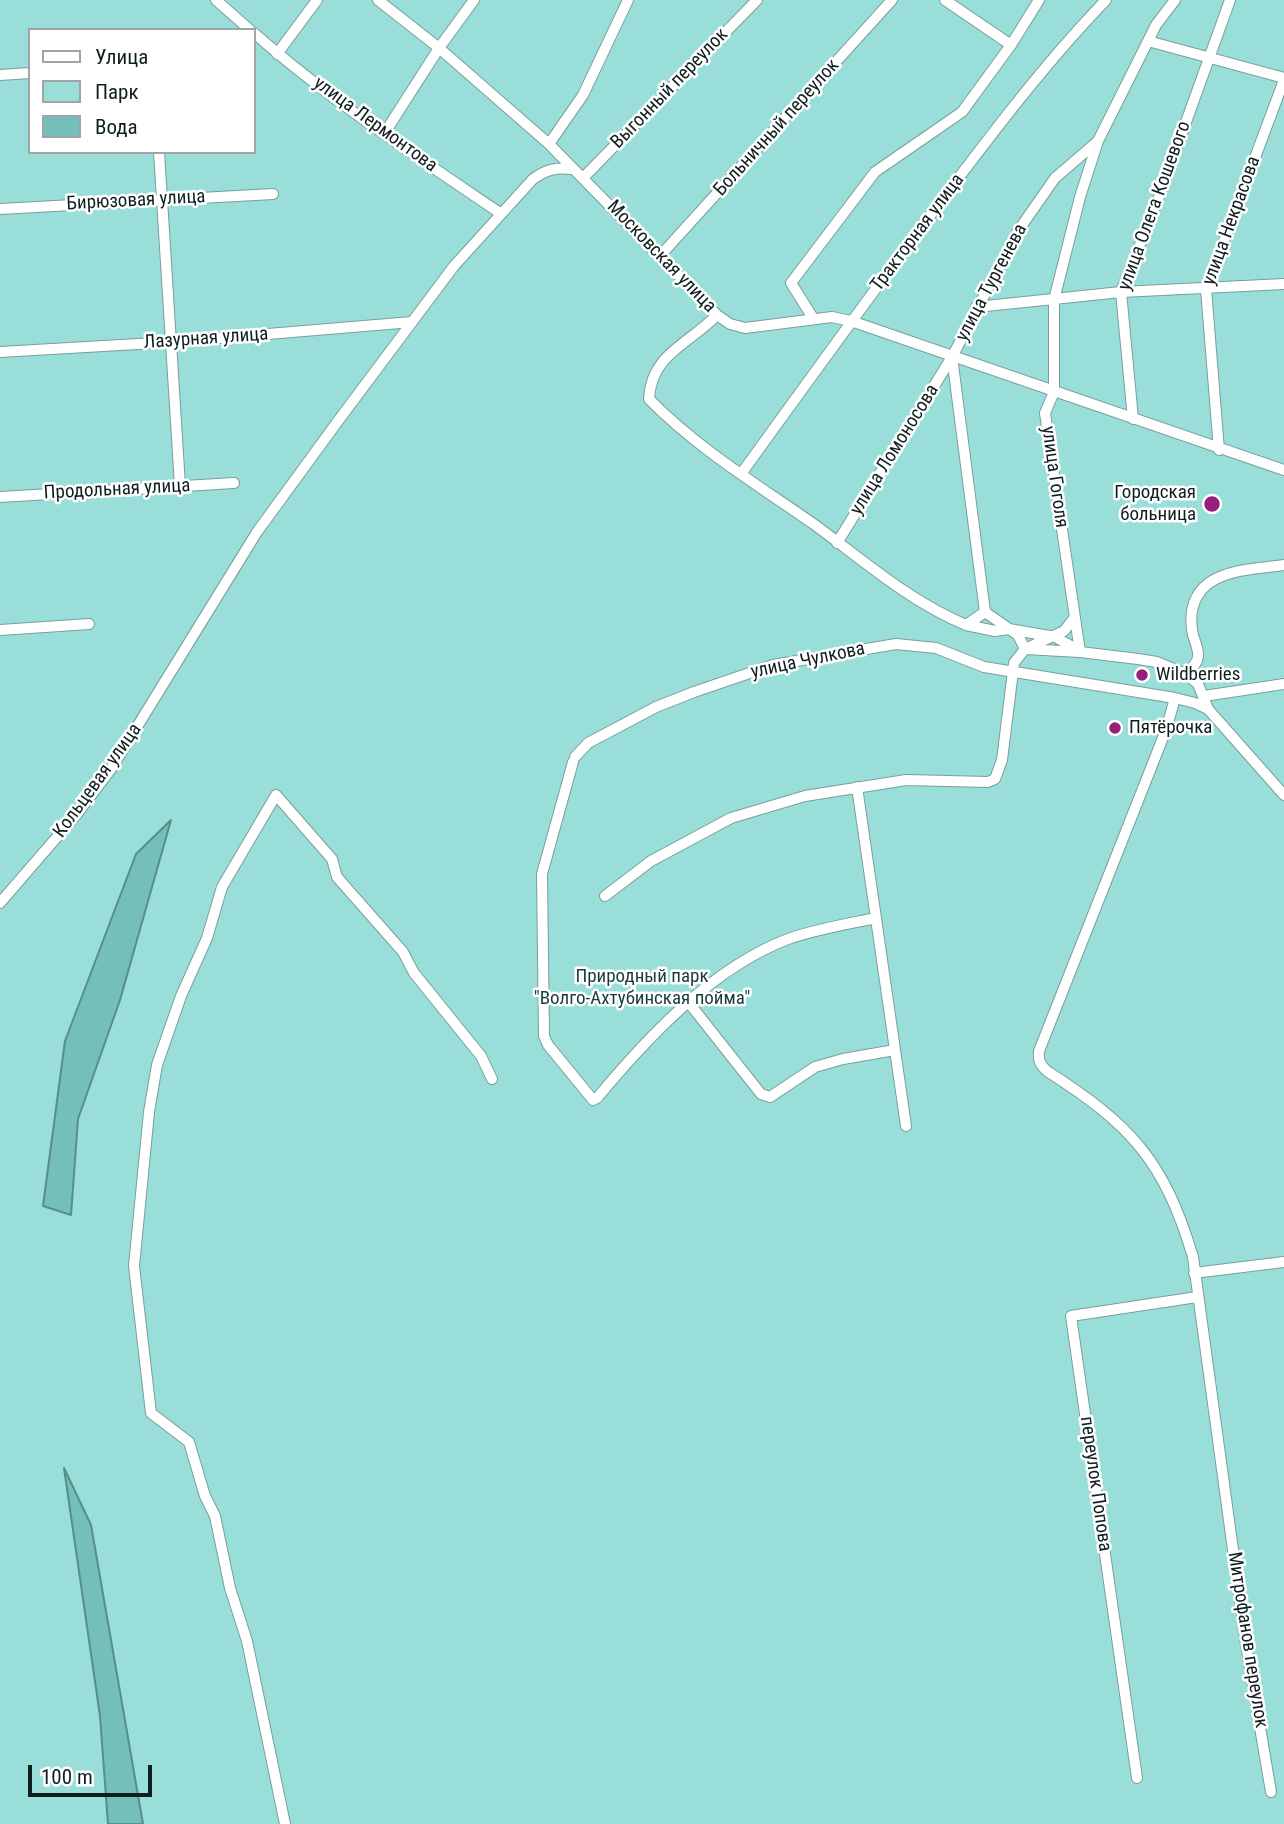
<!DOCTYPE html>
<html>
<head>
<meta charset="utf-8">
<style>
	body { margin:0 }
	#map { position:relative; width:1284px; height:1824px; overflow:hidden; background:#d5fefb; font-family:"Roboto Condensed",sans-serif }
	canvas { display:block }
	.legend { position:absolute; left:28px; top:28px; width:228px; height:126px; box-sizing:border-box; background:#fff; border:2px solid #9fa5a5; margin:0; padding:9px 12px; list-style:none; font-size:21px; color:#0f1f1e }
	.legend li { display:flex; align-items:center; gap:14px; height:35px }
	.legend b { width:35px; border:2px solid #9fa5a5 }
	.scale { position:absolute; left:28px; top:1765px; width:124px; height:32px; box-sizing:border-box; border:4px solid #0f1f1e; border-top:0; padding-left:9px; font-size:21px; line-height:24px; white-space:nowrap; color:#0f1f1e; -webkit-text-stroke:5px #fff; paint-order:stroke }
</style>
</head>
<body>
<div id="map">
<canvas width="1284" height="1824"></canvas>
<ul class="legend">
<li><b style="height:9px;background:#fff"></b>Улица</li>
<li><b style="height:19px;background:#99ded8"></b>Парк</li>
<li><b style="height:19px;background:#74bfb9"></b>Вода</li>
</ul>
<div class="scale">100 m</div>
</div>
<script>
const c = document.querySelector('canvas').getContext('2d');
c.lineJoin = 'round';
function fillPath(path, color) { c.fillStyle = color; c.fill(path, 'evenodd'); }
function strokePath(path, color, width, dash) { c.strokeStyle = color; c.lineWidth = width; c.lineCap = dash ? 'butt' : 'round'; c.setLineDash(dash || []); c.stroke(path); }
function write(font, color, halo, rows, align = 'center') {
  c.font = font + ' "Roboto Condensed",sans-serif'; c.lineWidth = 5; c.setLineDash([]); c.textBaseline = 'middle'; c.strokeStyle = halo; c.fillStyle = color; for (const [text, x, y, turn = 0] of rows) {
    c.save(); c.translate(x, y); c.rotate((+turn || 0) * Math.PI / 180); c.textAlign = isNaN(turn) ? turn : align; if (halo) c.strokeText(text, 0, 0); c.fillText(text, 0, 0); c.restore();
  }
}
const green = new Path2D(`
	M0 0H1284V1824H0ZM30 30H254V152H30Z`);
const water = new Path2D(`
	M171 820 120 1000 78 1119 71 1215 43 1206 65 1041 136 854Z
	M64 1468 91 1525 143 1824H108L100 1716Z`);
const minor = new Path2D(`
	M216 0 250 30
	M378 0 439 48 549 144 717 315 730 324 745 328 832 317 851 321 1284 470
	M945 0 1011 45
	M254 33C330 100 416 156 500 213
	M1148 41 1284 78
	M277 54 317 0
	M0 75 30 73
	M384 134 439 48 474 0
	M549 144 583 95 628 0
	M159 152 180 486
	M584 177 757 0
	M0 209 273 194
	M660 256 892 0
	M976 307 1121 292 1284 284
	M717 315C689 344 651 354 649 399 698 449 758 485 815 525 864 561 909 601 966 625L985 612 1018 635 1025 649 1080 652 1138 659 1157 662 1186 674 1198 684 1208 709 1284 795
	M813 318 791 283 875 172 962 112 1011 45 1039 0
	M0 352 172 342 412 322
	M952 357 985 612
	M1133 419 1121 292 1159 197 1230 0
	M1219 450 1206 289 1284 80
	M741 474C806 384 871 294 938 205 991 135 1045 63 1106 0
	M0 497 234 483
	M837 543 952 357 1018 231 1055 178 1098 141 1156 25 1175 0
	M966 625 995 631 1009 629 1055 637 1080 651
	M0 630 89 624
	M1080 652 1045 413 1054 392V300L1080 197 1098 141
	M1186 674C1191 669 1197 664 1198 657 1199 650 1195 642 1193 635 1187 607 1197 584 1225 575 1243 568 1265 568 1284 565
	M1204 696 1284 684
	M1175 698 1166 730 1039 1051C1038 1060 1040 1065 1047 1071 1131 1125 1164 1160 1193 1257L1246 1645 1271 1792
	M575 757 588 743 656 707 694 692 773 665 896 644 936 648 984 667 1175 698 1195 703 1208 709
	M573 762 542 874 544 1036 548 1045 593 1100 597 1098C648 1037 712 968 788 939 816 929 847 924 876 918
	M857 787 906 1126
	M605 896 651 861 731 818 805 796 906 780 988 782 995 779 1002 760 1014 663 1025 649 1064 631 1075 617
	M0 903 76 815 111 769 257 532 338 421 454 266 533 179C546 170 555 167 571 169
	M689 1003 761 1094 770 1097 815 1067 843 1059 895 1050
	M1194 1273 1284 1262
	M1137 1778 1071 1316 1197 1297
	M285 1824 247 1641 230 1588 215 1516 205 1496 189 1442 151 1413 134 1266 149 1112 157 1065 181 996 207 938 222 887 276 795 332 859 337 877 403 952 414 973 481 1056 492 1079`);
const markers = [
	[1212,504,9,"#961f7a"],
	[1142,675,7,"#961f7a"],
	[1115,728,7,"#961f7a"]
];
const streetNames = [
	["Выгонный переулок",670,89,-46],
	["улица Лермонтова",375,125,36],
	["Больничный переулок",777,128,-48],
	["Бирюзовая улица",136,201,-3],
	["улица Олега Кошевого",1155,206,-70],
	["улица Некрасова",1232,221,-70],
	["Тракторная улица",918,233,-53],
	["Московская улица",661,257,46],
	["улица Тургенева",992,283,-62],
	["Лазурная улица",206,339,-4],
	["улица Ломоносова",895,450,-58],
	["улица Гоголя",1054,477,82],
	["Продольная улица",117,490,-3],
	["улица Чулкова",808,661,-12],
	["Кольцевая улица",98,781,-54],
	["переулок Попова",1095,1484,82],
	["Митрофанов переулок",1247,1640,81]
];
const poiNames = [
	["Городская",1196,493,"right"],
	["больница",1196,515,"right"],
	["Wildberries",1156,675],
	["Пятёрочка",1129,728]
];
const parkNames = [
	["Природный парк",642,977],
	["\"Волго-Ахтубинская пойма\"",642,999]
];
fillPath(green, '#99ded8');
fillPath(water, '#74bfb9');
strokePath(water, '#568f8a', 2);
strokePath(minor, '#799f9c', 12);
strokePath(minor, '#fff', 10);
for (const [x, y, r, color] of markers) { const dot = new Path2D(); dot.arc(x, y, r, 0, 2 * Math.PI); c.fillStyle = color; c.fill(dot); strokePath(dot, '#fff', 2.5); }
write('19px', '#0f1f1e', '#fff', streetNames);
write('19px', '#0f1f1e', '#fff', poiNames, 'left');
write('19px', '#193d3b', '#fff', parkNames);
</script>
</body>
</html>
